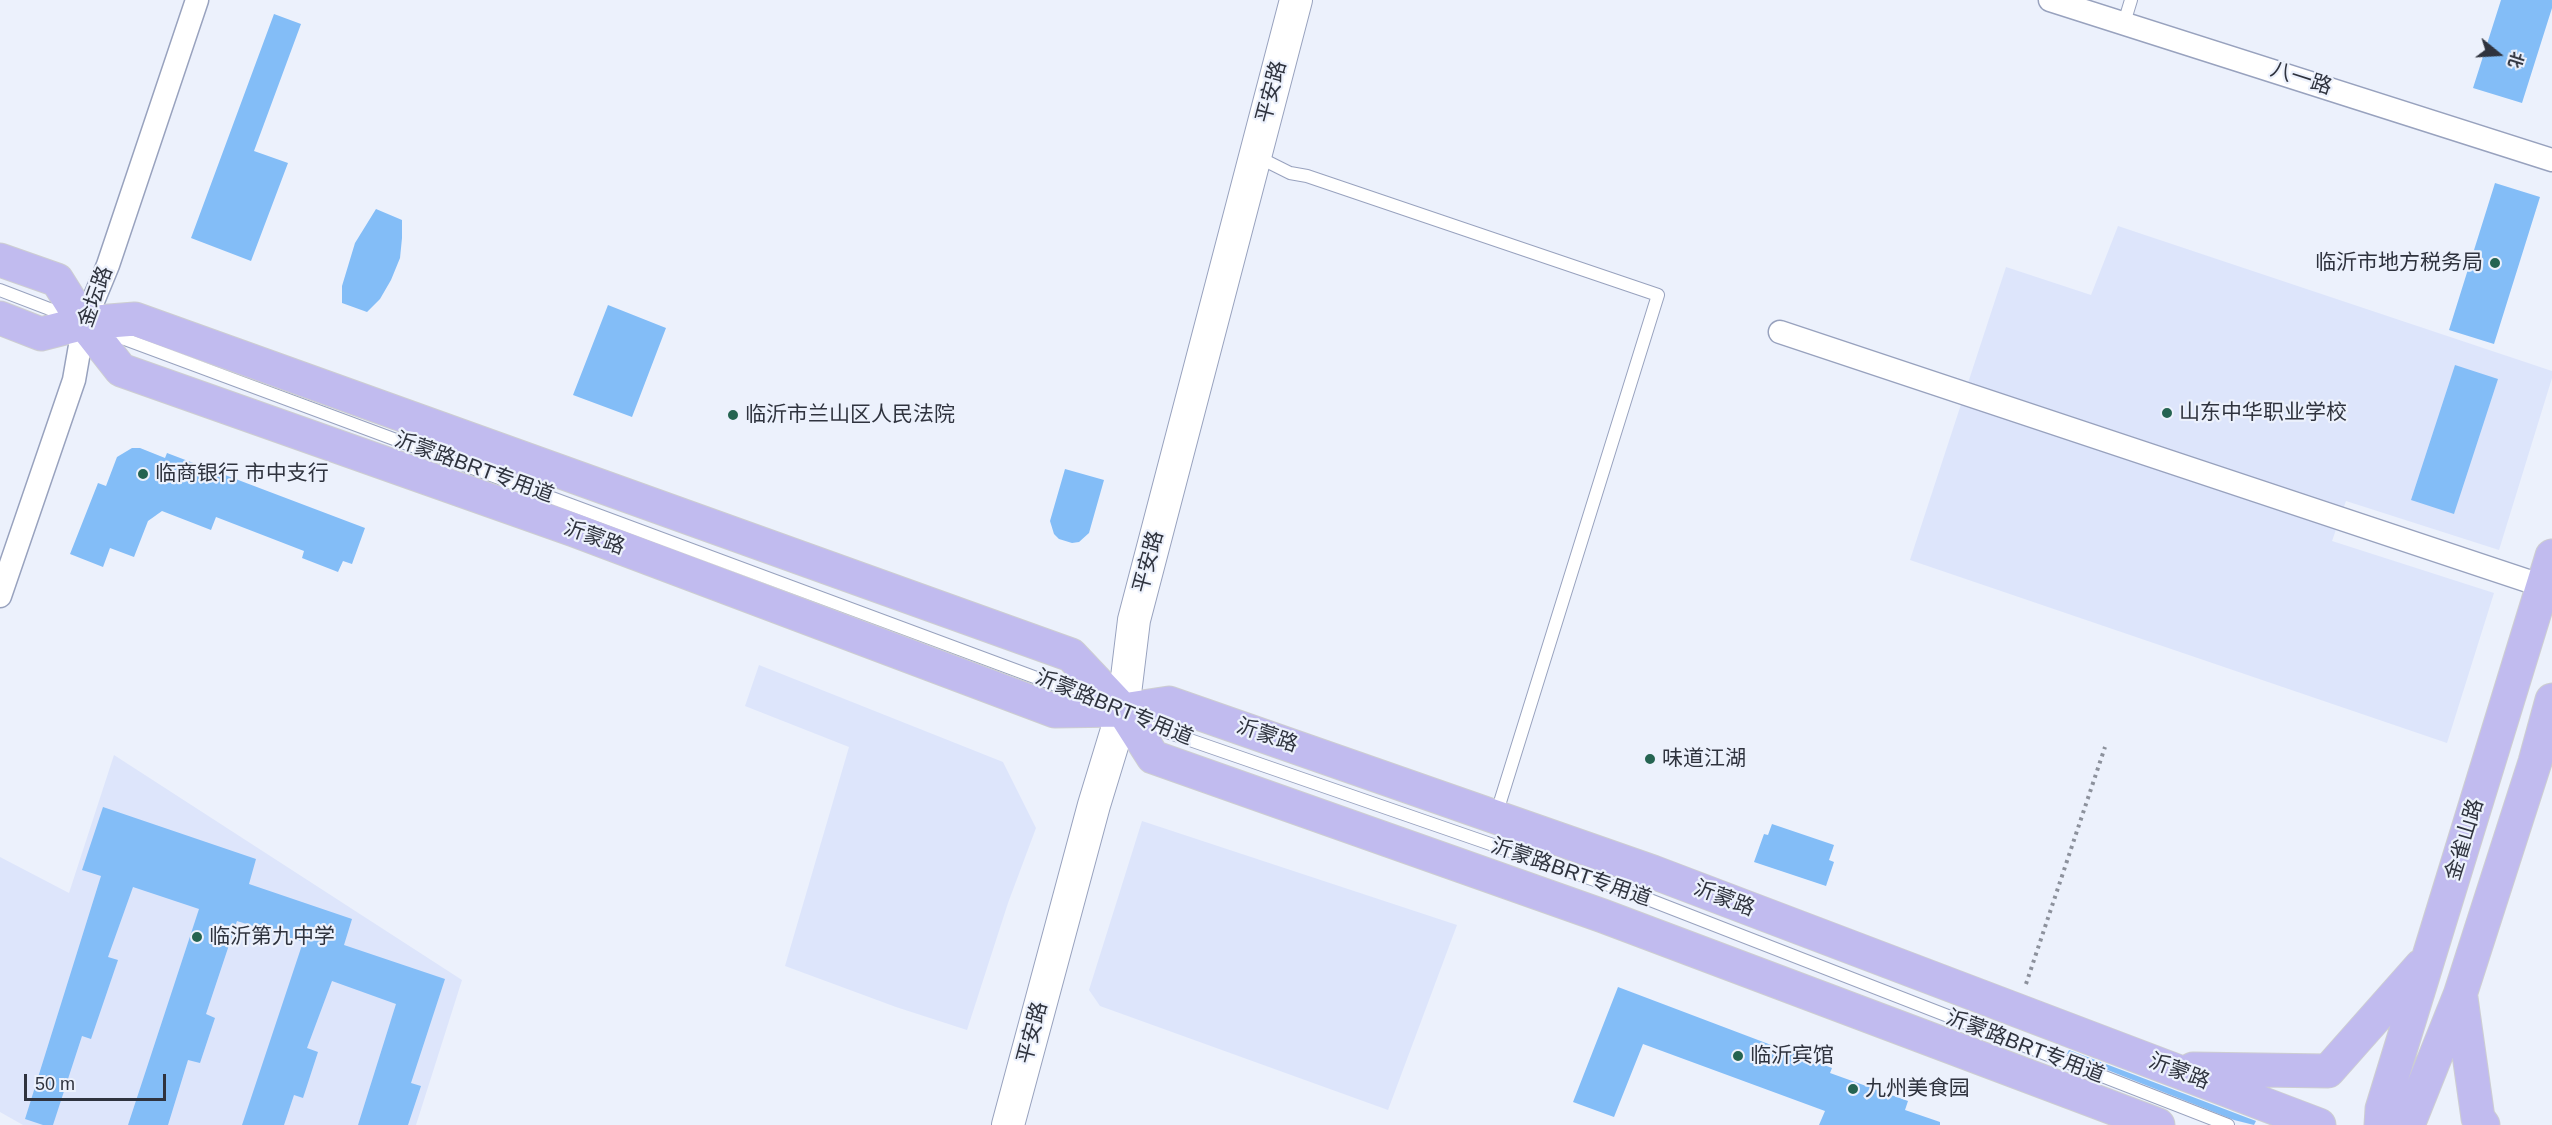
<!DOCTYPE html>
<html>
<head>
<meta charset="utf-8">
<style>
	body { margin:0 }
	#map { position:relative; width:2552px; height:1125px; overflow:hidden; background:#ecf1fc; font-family:Helvetica,"Noto Sans SC",sans-serif }
	canvas { display:block }
	.north { position:absolute; left:2468px; top:24px; width:60px; height:60px; -webkit-text-stroke:4px #ecf1fc; paint-order:stroke; rotate:108deg; font-size:16px; font-weight:700; line-height:24px; text-align:center; color:#2f333e }
	.north::after { content:''; display:block; margin:auto; width:21px; height:27px; background:#2f333e; clip-path:polygon(50% 0,100% 100%,50% 72%,0 100%) }
	.scale { position:absolute; left:24px; top:1074px; width:142px; height:27px; box-sizing:border-box; border:3px solid #2f333e; border-top:0; padding-left:8px; font-size:18px; line-height:21px; white-space:nowrap; color:#2f333e; -webkit-text-stroke:4px #ecf1fc; paint-order:stroke }
</style>
</head>
<body>
<div id="map">
<canvas width="2552" height="1125"></canvas>
<div class="north">北</div>
<div class="scale">50 m</div>
</div>
<script>
const c = document.querySelector('canvas').getContext('2d');
c.lineJoin = 'round';
function fillPath(path, color) { c.fillStyle = color; c.fill(path, 'evenodd'); }
function strokePath(path, color, width, dash) { c.strokeStyle = color; c.lineWidth = width; c.lineCap = dash ? 'butt' : 'round'; c.setLineDash(dash || []); c.stroke(path); }
function write(font, color, halo, rows, align = 'center') {
  c.font = font + ' Helvetica,"Noto Sans SC",sans-serif'; c.lineWidth = 4.5; c.setLineDash([]); c.textBaseline = 'middle'; c.strokeStyle = halo; c.fillStyle = color; for (const [text, x, y, turn = 0] of rows) {
    c.save(); c.translate(x, y); c.rotate((+turn || 0) * Math.PI / 180); c.textAlign = isNaN(turn) ? turn : align; if (halo) c.strokeText(text, 0, 0); c.fillText(text, 0, 0); c.restore();
  }
}
const built = new Path2D(`
	M2118 226 2552 371V378L2499 550 2346 501 2332 541 2494 593 2447 743 1910 560 2006 267 2091 295Z
	M759 665 1003 762 1036 828 1008 903 967 1030 896 1007 785 966 849 747 745 706Z
	M114 755 462 980 416 1125H23L0 1112V857L69 893Z
	M1142 821 1457 925 1388 1110 1100 1006 1089 990Z`);
const building = new Path2D(`
	M2501 0H2552V8L2522 103 2473 88Z
	M274 14 301 24 254 151 288 163 251 261 191 238Z
	M2495 183 2540 197 2494 344 2449 330Z
	M376 209 402 220V238L400 258 391 280 380 299 367 312 342 303V286L355 243Z
	M608 305 666 328 632 417 573 395Z
	M2455 365 2498 379 2454 514 2411 500Z
	M132 448H140L165 458 167 453 365 528 352 564 343 561 338 572 302 558 304 551 216 517 211 530 162 511 148 521 134 557 110 548 103 567 70 554 98 483 106 486 117 457Z
	M1065 469 1104 480 1089 533 1079 542 1072 543 1059 539 1054 534 1050 521Z
	M103 807 256 859 249 884 352 919 344 945 445 979 411 1083 421 1086 408 1125H358L396 1004 332 981 307 1048 318 1052 303 1098 294 1095 284 1125H242L303 942 237 921 206 1014 215 1018 200 1063 188 1060 168 1125H128L199 909 133 887 108 957 118 960 91 1039 82 1036 53 1125H43L25 1119 101 876 82 870Z
	M1772 824 1834 845 1829 860 1834 862 1826 886 1754 862 1764 834 1768 835Z
	M1618 987 1832 1068 1830 1073 1908 1101 1905 1110 1940 1122V1125H1819L1825 1111 1643 1044 1614 1117 1573 1102Z
	M2069 1050 2256 1121 2254 1125 2234 1120 2067 1054Z`);
const path = new Path2D(`
	M2026 984 2105 747`);
const lane = new Path2D(`
	M2124 23 2131 0
	M1256 156 1290 173 1307 176 1658 295 1496 815
	M0 290 73 318
	M103 331 1096 700
	M1139 719 1161 730 1632 893 2228 1125`);
const street = new Path2D(`
	M2050 0 2552 160
	M1780 332 2543 586
	M0 596 74 380 84 323 108 265 197 0`);
const secondary = new Path2D(`
	M1008 1125 1094 805 1123 710 1134 620 1296 0`);
const primary = new Path2D(`
	M0 260 57 280 84 323 121 370 574 530 1055 711 1123 710 1169 703 1653 872 2319 1125
	M0 318 41 334 84 323 135 319 1071 655 1123 710 1153 757 1603 916 2158 1125
	M2461 998 2478 1118 2483 1125
	M2193 1069 2328 1071 2421 966
	M2381 1125 2382 1109 2552 556
	M2408 1125 2460 995 2535 762 2552 700`);
const markers = [
	[2495,263,6,"#256451"],
	[2167,413,6,"#256451"],
	[733,415,6,"#256451"],
	[143,474,6,"#256451"],
	[1650,759,6,"#256451"],
	[197,937,6,"#256451"],
	[1738,1056,6,"#256451"],
	[1853,1089,6,"#256451"]
];
const streetNames = [
	["八一路",2301,79,18],
	["平安路",1272,92,-75],
	["金坛路",96,297,-70],
	["沂蒙路BRT专用道",474,468,20],
	["沂蒙路",594,538,20],
	["平安路",1149,562,-75],
	["沂蒙路BRT专用道",1114,708,22],
	["沂蒙路",1267,736,19],
	["金雀山路",2465,840,-73],
	["沂蒙路BRT专用道",1571,873,19],
	["沂蒙路",1724,899,21],
	["平安路",1033,1033,-75],
	["沂蒙路BRT专用道",2025,1047,21],
	["沂蒙路",2179,1072,21]
];
const poiNames = [
	["临沂市地方税务局",2483,263,"right"],
	["山东中华职业学校",2179,413],
	["临沂市兰山区人民法院",745,415],
	["临商银行 市中支行",155,474],
	["味道江湖",1662,759],
	["临沂第九中学",209,937],
	["临沂宾馆",1750,1056],
	["九州美食园",1865,1089]
];
fillPath(built, '#dde5fb');
fillPath(building, '#83bdf7');
strokePath(lane, '#98a2be', 14);
strokePath(street, '#98a2be', 25);
strokePath(secondary, '#98a2be', 34);
strokePath(primary, '#cdced1', 35);
strokePath(path, '#8c919c', 4, [3, 4.5]);
strokePath(lane, '#fff', 12);
strokePath(street, '#fff', 22);
strokePath(secondary, '#fff', 32);
strokePath(primary, '#c1bbef', 33);
for (const [x, y, r, color] of markers) { const dot = new Path2D(); dot.arc(x, y, r, 0, 2 * Math.PI); c.fillStyle = color; c.fill(dot); strokePath(dot, '#ecf1fc', 2); }
write('21px', '#2f333e', '#ecf1fc', streetNames);
write('21px', '#2f333e', '#ecf1fc', poiNames, 'left');
</script>
</body>
</html>
